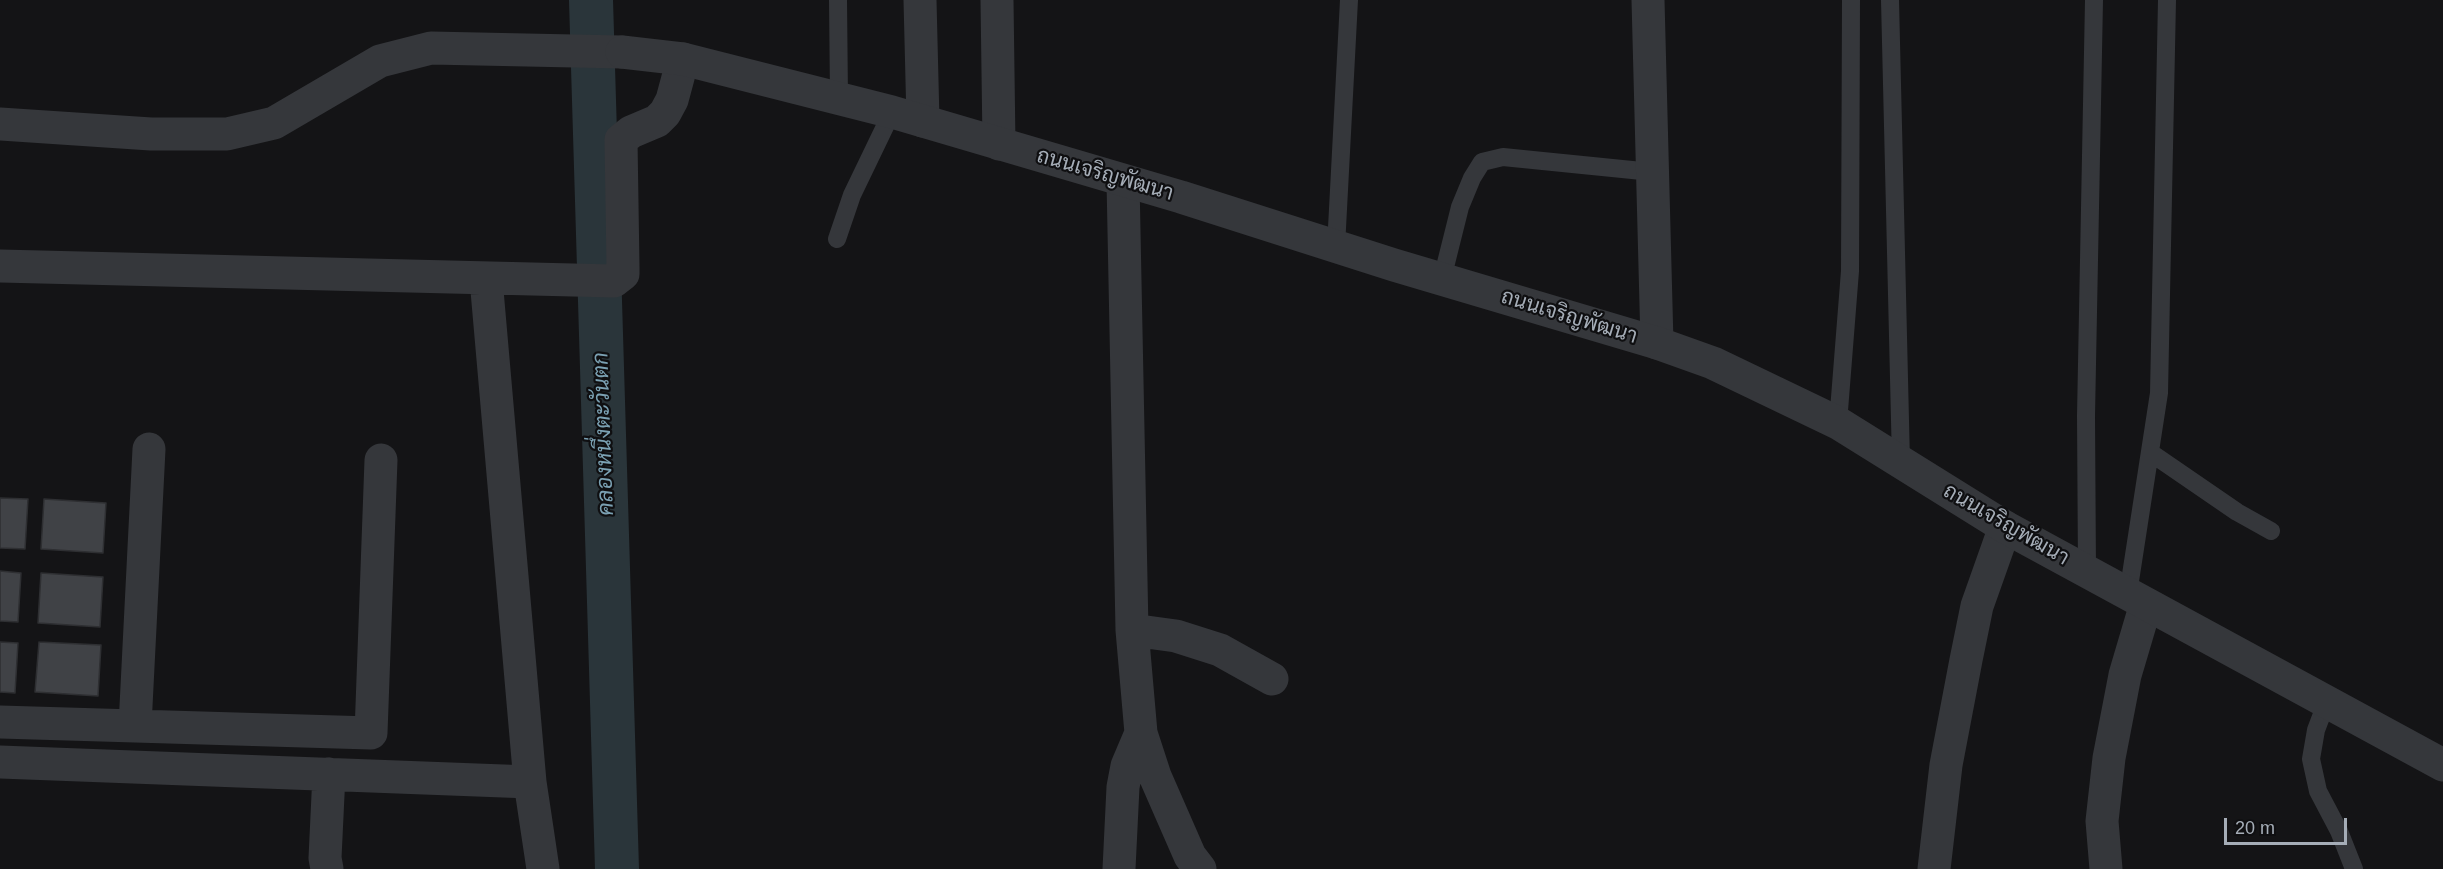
<!DOCTYPE html>
<html>
<head>
<meta charset="utf-8">
<style>
  body { margin:0 }
  #map { position:relative; width:2443px; height:869px; overflow:hidden; background:#141416; font-family:Helvetica,sans-serif }
  canvas { display:block }
  .scale { position:absolute; left:2224px; top:818px; width:123px; height:27px; box-sizing:border-box; border:3px solid #a5adb7; border-top:0; padding-left:8px; font-size:18px; line-height:21px; white-space:nowrap; color:#a5adb7; -webkit-text-stroke:4px #0f0f11; paint-order:stroke }
</style>
</head>
<body>
<div id="map">
<canvas width="2443" height="869"></canvas>
<div class="scale">20 m</div>
</div>
<script>
const g = document.querySelector('canvas').getContext('2d');
g.lineJoin = 'round';
const toPath = rows => new Path2D(rows.map(r => 'M' + r).join(''));
function strokePath(path, color, width, dash) { g.strokeStyle = color; g.lineWidth = width; g.lineCap = dash ? 'butt' : 'round'; g.setLineDash(dash || []); g.stroke(path); }
function paint(path, color) { g.fillStyle = color; g.fill(path, 'evenodd'); }
function label(font, color, halo, rows, align = 'center') {
  g.font = font + ' Helvetica,Sarabun,sans-serif'; g.lineWidth = 4.5; g.setLineDash([]); g.textBaseline = 'middle'; g.strokeStyle = halo; g.fillStyle = color; for (const [text, x, y, turn = 0] of rows) {
    g.save(); g.translate(x, y); g.rotate((+turn || 0) * Math.PI / 180); g.textAlign = isNaN(turn) ? turn : align; if (halo) g.strokeText(text, 0, 0); g.fillText(text, 0, 0); g.restore();
  }
}
const canal = toPath([
  [591,0,617,869]
]);
const building = toPath([
  [0,498,28,499,25,549,0,548,0,498],
  [44,499,106,503,103,553,41,549,44,499],
  [0,571,21,573,18,622,0,621,0,571],
  [41,573,103,577,100,627,38,623,41,573],
  [0,642,18,643,15,693,0,692,0,642],
  [39,642,101,645,98,696,35,692,39,642]
]);
const service = toPath([
  [838,0,839,97],
  [1890,0,1901,462],
  [837,239,852,195,892,112],
  [1336,247,1349,0],
  [1442,279,1460,207,1472,178,1482,162,1503,157,1652,172],
  [1838,423,1850,271,1851,0],
  [2151,453,2237,512,2271,531],
  [2087,571,2086,416,2094,0],
  [2128,594,2159,393,2167,0],
  [2327,701,2316,730,2311,759,2318,791,2339,831,2354,869]
]);
const minor = toPath([
  [920,0,923,121],
  [997,0,999,144],
  [1648,0,1657,343],
  [0,124,151,134,227,134,274,123,380,61,431,48,622,52],
  [1123,181,1132,630,1141,733,1155,776,1190,856,1200,869],
  [0,266,614,281,623,274,623,267,621,140,631,132,657,121,665,113,672,100,683,59],
  [486,279,530,782,543,869],
  [1132,630,1176,636,1220,650,1272,679],
  [0,722,371,733,381,460],
  [135,726,149,449],
  [0,762,530,782],
  [327,869,325,858,329,774],
  [1119,869,1123,787,1127,766,1141,733],
  [1934,869,1946,765,1966,660,1977,606,2005,527],
  [2106,869,2102,821,2109,758,2125,675,2146,604]
]);
const tertiary = toPath([
  [622,52,683,59,892,112,1181,197,1394,265,1657,343,1713,363,1838,423,2005,527,2443,765]
]);
const streetNames = [
  ["ถนนเจริญพัฒนา",1105,175,16],
  ["ถนนเจริญพัฒนา",1569,317,17],
  ["ถนนเจริญพัฒนา",2006,525,30]
];
const waterNames = [
  ["คลองหนึ่งตะวันตก",604,434,-92]
];
strokePath(canal, '#2a353a', 44);
paint(building, '#404246');
strokePath(building, '#2e2f32', 1.5);
strokePath(service, '#35373b', 18);
strokePath(minor, '#35373b', 33);
strokePath(tertiary, '#35373b', 33);
label('21px', '#a5adb7', '#0f0f11', streetNames);
label('italic 22px', '#7ba1b3', '#0f0f11', waterNames);
</script>
</body>
</html>
